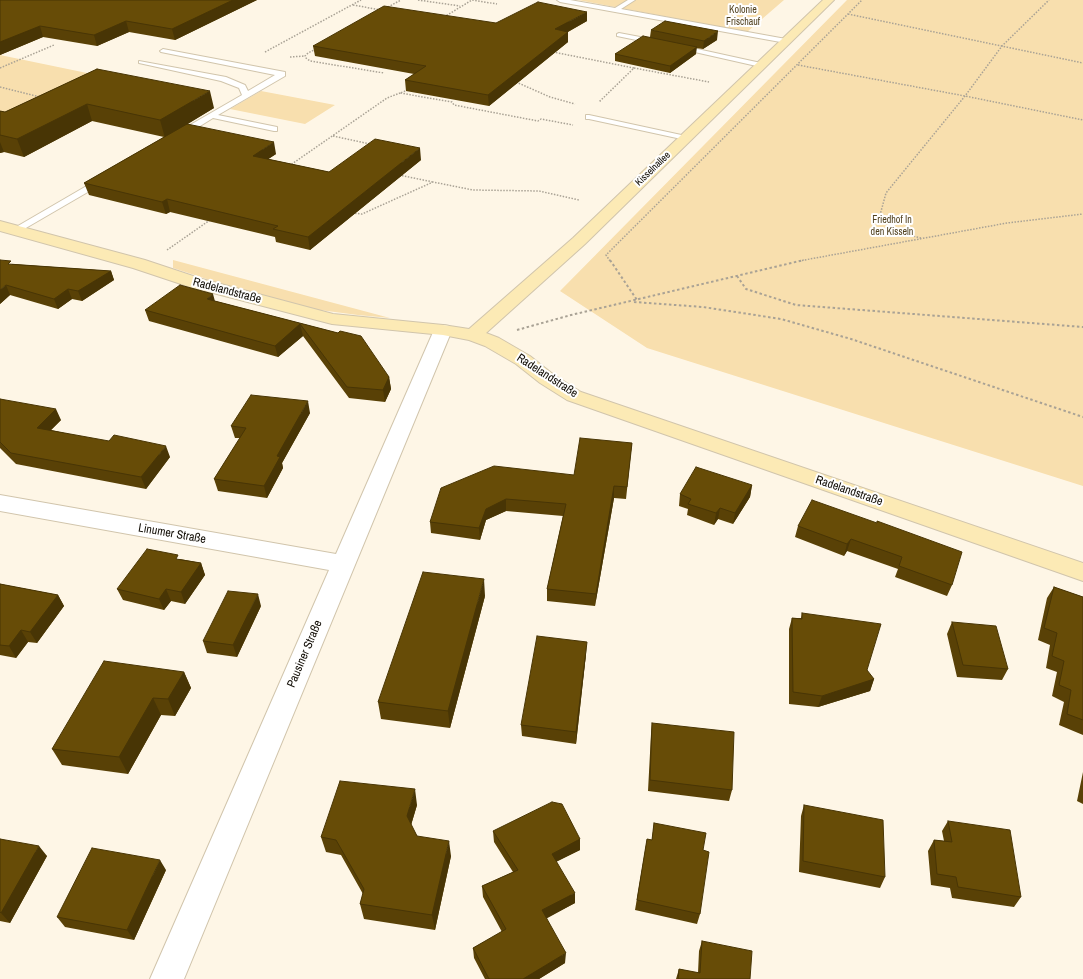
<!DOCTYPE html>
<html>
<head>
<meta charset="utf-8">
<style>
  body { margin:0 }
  canvas { display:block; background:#fef6e6 }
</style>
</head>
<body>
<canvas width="1083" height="979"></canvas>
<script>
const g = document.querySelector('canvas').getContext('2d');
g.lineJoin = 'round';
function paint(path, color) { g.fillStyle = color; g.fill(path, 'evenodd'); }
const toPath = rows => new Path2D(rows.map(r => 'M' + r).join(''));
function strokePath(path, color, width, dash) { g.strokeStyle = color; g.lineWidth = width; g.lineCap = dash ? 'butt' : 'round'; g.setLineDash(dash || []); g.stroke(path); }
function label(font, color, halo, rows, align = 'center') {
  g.font = font + ' "Archivo Narrow",sans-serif'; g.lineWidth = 4; g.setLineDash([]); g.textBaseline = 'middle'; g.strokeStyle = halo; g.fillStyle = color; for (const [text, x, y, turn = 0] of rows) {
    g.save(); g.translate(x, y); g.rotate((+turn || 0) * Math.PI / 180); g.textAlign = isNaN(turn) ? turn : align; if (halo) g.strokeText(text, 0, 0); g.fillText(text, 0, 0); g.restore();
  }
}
const green = toPath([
  [578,0,784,0,747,32],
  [847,0,1083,0,1083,486,647,348,560,291],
  [0,55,116,79,0,136],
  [261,91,335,105,305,124,230,109],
  [173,260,390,318,358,315,312,309,219,283,173,268]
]);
const pathFar1 = toPath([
  [418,0,460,6],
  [353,5,381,10],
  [388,7,401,0],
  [848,14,1083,63],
  [444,17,472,0,497,4],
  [316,49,308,53,305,56,306,58,310,61,384,73],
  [265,52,361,0],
  [553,52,634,68,599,102],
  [290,57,305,56],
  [798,65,965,96,1083,120],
  [0,68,54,45],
  [634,68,709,82],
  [516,82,550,97,575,104],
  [0,87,40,97],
  [408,90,400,93,452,102,454,105,538,121,541,119,573,125],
  [333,136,370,144],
  [289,166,387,98,400,93],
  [399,175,433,182],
  [352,213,362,214,433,182,473,190,539,191,579,200],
  [921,238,900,233,880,215,886,193,965,96,1002,46,1049,0],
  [167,250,210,220],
  [610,261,606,255,862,0],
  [799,261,1007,223,1083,214]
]);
const path = toPath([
  [610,260,637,300],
  [737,276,746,289,796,305,1083,327],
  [634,302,703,307,781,319,851,339,1083,417],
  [517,330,571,315,804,260]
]);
const lane = toPath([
  [557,0,570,0,615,8,628,0,635,0,621,9,786,39,789,41,786,43,560,2,557,0],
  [619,33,656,40,659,42,656,44,617,36,617,34,619,33],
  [679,45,761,63,764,65,761,67,677,48,676,47,679,45],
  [163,49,285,72,285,76,218,115,277,127,277,131,274,131,213,118,184,136,178,136,178,132,242,95,239,88,221,81,139,63,139,61,226,77,245,85,248,91,275,75,161,52,160,51,163,49],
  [586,115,589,115,686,136,690,138,686,140,589,119,586,119,586,115],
  [102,177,106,180,105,182,19,232,16,233,11,230,102,177]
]);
const street = toPath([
  [443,325,449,326,452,330,184,979,150,979,329,570,0,511,0,495,336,554,434,330,437,326,443,325]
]);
const secondary = toPath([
  [823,0,834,0,585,244,486,333,499,338,530,356,554,375,581,392,1083,563,1083,581,567,400,540,383,516,364,485,346,469,340,443,335,332,324,190,287,133,268,0,231,0,221,145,260,202,279,333,314,443,325,469,329,573,238,823,0]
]);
const wall = toPath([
  [0,0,257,0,175,40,129,32,97,46,43,37,0,55],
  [587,21,568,32,568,42,489,106,406,91,405,80,414,74,315,56,313,46,496,23],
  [651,30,717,40,703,49,696,48,696,54,670,73,615,61,615,54,650,37],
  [97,69,214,108,187,124,276,154,268,159,329,172,421,160,310,250,276,242,275,237,170,212,166,214,89,195,84,183,164,137,92,121,24,157,4,152,0,153,0,111,5,112],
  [12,264,111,271,114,280,82,301,72,299,58,309,10,295,0,304],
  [215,301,338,333,389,377,391,389,385,402,349,398,303,336,278,357,149,321,145,310],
  [0,399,61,420,51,430,170,457,146,489,16,464,0,448],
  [310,413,282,463,283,468,267,498,218,491,214,479,240,438,235,438,231,426],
  [632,443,626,499,614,498,595,606,547,601,547,589,563,516,506,511,486,520,480,540,431,533,430,522,574,475],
  [752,485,750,497,733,524,718,519,714,525,687,515,688,509,679,506,680,494],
  [877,521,952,585,947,596,895,577,898,569,847,551,844,556,795,537,798,526,877,523],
  [180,559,201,563,205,575,185,604,171,601,164,610,123,600,117,589],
  [0,584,58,595,64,606,37,643,28,642,16,658,0,655],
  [1054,587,1083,597,1083,735,1059,725,1064,702,1052,696,1057,672,1046,668,1050,645,1038,640,1047,598],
  [485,596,450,728,381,719,378,702],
  [261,606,237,657,207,653,203,641],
  [802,613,874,679,870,691,818,707,789,704,789,629,792,618,801,618],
  [952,622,1008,669,1002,680,957,677,947,634],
  [586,654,576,744,522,736,521,725],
  [184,672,191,688,175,716,161,715,128,774,62,765,52,749],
  [652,723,732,790,729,801,648,791,651,734],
  [1083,772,1083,804,1077,801],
  [417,805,411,825,417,836,451,856,435,930,364,919,360,904,363,894,341,855,326,852,321,837],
  [804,805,885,877,880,888,799,872,801,816],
  [948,821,1021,897,1014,907,952,898,950,888,931,885,928,851,934,840,944,841,942,831],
  [654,823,703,850,700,914,697,924,635,910,647,839,652,840],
  [493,831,580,839,580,850,556,862,575,903,546,918,565,963,539,979,485,979,474,958,473,948,502,932,483,897,482,886,513,872,494,842],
  [0,839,47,856,10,923,0,921],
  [166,870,134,940,65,927,57,917],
  [702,941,750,979,676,979,679,969,698,973,699,951]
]);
const shadedWall = toPath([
  [233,0,257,0,175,40,172,29],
  [587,12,587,21,555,39,555,29],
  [126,21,129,32,97,46,94,35],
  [40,26,43,37,0,55,0,42],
  [718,31,717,40,703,49,704,41],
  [568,32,568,42,489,106,488,95],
  [697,47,696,54,670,73,670,66],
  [210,91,214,108,165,138,160,120],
  [87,104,92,121,24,157,17,139],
  [0,142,4,152,0,153],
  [274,142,276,154,255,168,253,156],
  [420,148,421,160,310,250,308,237],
  [167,199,170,212,166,214,162,202],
  [111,271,114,280,82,301,78,291],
  [6,285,10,295,0,304,0,290],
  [68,289,72,299,58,309,54,299],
  [213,294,216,305,207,299],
  [300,324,303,336,278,357,275,346],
  [389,377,391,389,385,402,383,390],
  [308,401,310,413,282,463,283,468,267,498,264,486,277,456],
  [56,409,61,420,42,439,37,428],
  [166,446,170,457,146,489,141,477],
  [752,485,750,497,733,524,735,513],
  [614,486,614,498,595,606,596,594],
  [506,499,506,511,486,520,480,540,479,528,486,509],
  [720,508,718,519,714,525,716,513],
  [851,539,847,551,844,556,847,544],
  [201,563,205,575,185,604,181,592],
  [484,579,485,596,450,728,448,711],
  [166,589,171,601,164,610,159,599],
  [258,594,261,606,237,657,233,645],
  [58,595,64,606,37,643,30,632],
  [21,630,28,642,16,658,9,646],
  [587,642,586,654,576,744,576,732],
  [184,672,191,688,175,716,168,699],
  [874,679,870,691,818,707,822,696],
  [153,698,161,715,128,774,119,757],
  [415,789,417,805,409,832,407,816],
  [580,839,580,850,551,864,552,854],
  [449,841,451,856,435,930,432,915],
  [39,846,47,856,10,923,1,913],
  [160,860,166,870,134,940,127,930],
  [575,893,575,903,542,921,542,910],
  [566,953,565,963,539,979,523,979]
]);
const building = toPath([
  [0,0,233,0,172,29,126,21,94,35,40,26,0,42,0,0],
  [538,2,587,12,555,29,568,32,488,95,405,80,426,66,313,46,384,6,496,23,538,2],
  [665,21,718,31,704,41,651,30,665,21],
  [643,36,697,47,670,66,615,54,643,36],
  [97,69,210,91,160,120,87,104,17,139,0,135,0,111,5,112,97,69],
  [187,124,274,142,253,156,329,172,375,139,420,148,308,237,273,229,278,226,167,199,162,202,84,183,187,124],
  [0,260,11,261,8,264,111,271,78,291,68,289,54,299,6,285,0,290,0,260],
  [180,285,213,294,207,299,338,333,340,331,361,336,389,377,383,390,347,387,300,324,275,346,145,310,180,285],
  [251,395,308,401,277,456,280,457,264,486,214,479,246,428,231,426,251,395],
  [0,399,56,409,37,428,109,441,114,435,166,446,141,477,11,453,0,442,0,399],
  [580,438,632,443,627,487,614,486,596,594,547,589,566,504,506,499,486,509,479,528,430,522,441,488,494,466,574,475,580,438],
  [696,467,752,485,735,513,720,508,716,513,688,504,691,499,680,494,696,467],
  [812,500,877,523,877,521,962,552,952,585,899,566,902,557,851,539,847,544,798,526,812,500],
  [147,549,178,555,176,559,201,563,181,592,166,589,159,599,117,589,147,549],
  [423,572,484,579,448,711,378,702,423,572],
  [0,584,58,595,30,632,21,630,9,646,0,645,0,584],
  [1054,587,1083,597,1083,720,1067,714,1071,690,1059,685,1064,661,1052,656,1057,633,1044,628,1054,587],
  [228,591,258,594,233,645,203,641,228,591],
  [802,613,881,624,867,670,874,679,822,696,793,692,792,618,802,619,802,613],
  [952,622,996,626,1008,669,963,665,952,622],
  [537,636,587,642,576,732,521,725,537,636],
  [104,661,184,672,168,699,153,698,119,757,52,749,104,661],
  [652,723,734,732,732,790,650,780,652,723],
  [340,781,415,789,407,816,417,836,449,841,432,915,360,904,364,889,336,840,321,837,340,781],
  [552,802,562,804,580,839,552,854,575,893,542,910,566,953,523,979,489,979,473,948,506,929,482,886,518,870,493,831,552,802],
  [804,805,883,820,885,877,803,861,804,805],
  [948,821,1010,830,1021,897,958,887,956,877,937,874,934,840,952,842,948,821],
  [654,823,706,833,703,850,709,852,700,914,637,900,647,839,652,840,654,823],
  [0,839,39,846,1,913,0,912,0,839],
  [92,848,160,860,127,930,57,917,92,848],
  [702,941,752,951,750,979,678,979,679,969,700,973,702,941]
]);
const farParknames = [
  ["Kolonie",743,10],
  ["Frischauf",743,22],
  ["Friedhof In",892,220],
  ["den Kisseln",892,232]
];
const farStreetnames = [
  ["Kisselnallee",653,169,-44]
];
const streetNames = [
  ["Radelandstraße",227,291,15],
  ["Radelandstraße",547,376,33],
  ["Radelandstraße",849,491,19],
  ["Linumer Straße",172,534,10],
  ["Pausiner Straße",305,654,-67]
];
paint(green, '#f8dfae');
strokePath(lane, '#d1c5ac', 2);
strokePath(street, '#d1c5ac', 2);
strokePath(secondary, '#d1c5ac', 2);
strokePath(pathFar1, '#a9a295', 1.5, [1.5, 1.5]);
strokePath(path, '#a9a295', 2, [2.5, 2.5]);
paint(lane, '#fff');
paint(street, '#fff');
paint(secondary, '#fceab5');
paint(wall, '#594106');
paint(shadedWall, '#483505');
paint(building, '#674c07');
strokePath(building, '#483505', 1);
label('10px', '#50401e', '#fff', farParknames);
label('10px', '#100c04', '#fff', farStreetnames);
label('12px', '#100c04', '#fff', streetNames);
</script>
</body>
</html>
